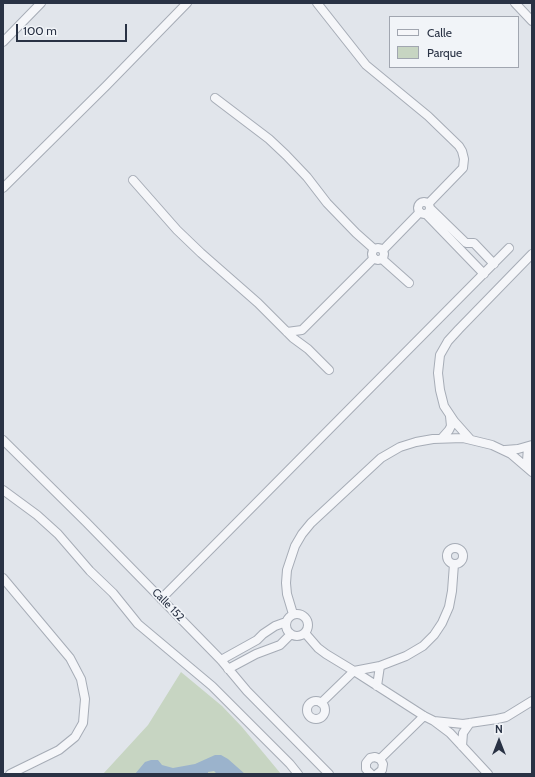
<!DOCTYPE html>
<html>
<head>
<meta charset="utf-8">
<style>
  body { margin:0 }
  #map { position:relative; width:535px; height:777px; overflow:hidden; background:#e1e5eb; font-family:Cabin,sans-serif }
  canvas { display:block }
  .frame { position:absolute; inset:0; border:4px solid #293244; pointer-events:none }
  .legend { position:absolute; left:389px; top:16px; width:130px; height:52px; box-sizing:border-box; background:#f1f4f8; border:1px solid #a1a6b0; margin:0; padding:5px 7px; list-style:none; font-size:12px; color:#293244 }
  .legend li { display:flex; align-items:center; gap:8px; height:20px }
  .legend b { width:20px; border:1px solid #a1a6b0 }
  .north { position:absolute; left:479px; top:721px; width:40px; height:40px; -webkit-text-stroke:3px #f1f4f8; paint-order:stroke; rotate:0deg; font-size:11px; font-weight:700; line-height:16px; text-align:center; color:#293244 }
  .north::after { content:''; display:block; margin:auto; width:14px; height:18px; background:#293244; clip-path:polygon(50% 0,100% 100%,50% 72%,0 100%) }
  .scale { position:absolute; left:16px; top:24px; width:111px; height:18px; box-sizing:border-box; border:2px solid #293244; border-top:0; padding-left:5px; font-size:12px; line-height:14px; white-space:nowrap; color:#293244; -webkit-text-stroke:3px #f1f4f8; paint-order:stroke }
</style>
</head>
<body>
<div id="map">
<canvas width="535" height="777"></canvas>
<div class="frame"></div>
<ul class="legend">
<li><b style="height:5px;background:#f5f6f9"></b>Calle</li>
<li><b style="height:11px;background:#c7d5c2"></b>Parque</li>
</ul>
<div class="north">N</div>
<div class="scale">100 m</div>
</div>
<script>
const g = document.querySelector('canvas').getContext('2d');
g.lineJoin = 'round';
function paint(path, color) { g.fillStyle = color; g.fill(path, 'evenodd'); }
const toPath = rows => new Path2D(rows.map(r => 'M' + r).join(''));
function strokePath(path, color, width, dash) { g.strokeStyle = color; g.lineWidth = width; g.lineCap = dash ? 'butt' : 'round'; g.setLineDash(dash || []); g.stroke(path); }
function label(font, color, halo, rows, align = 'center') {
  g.font = font + ' Cabin,sans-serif'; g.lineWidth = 3.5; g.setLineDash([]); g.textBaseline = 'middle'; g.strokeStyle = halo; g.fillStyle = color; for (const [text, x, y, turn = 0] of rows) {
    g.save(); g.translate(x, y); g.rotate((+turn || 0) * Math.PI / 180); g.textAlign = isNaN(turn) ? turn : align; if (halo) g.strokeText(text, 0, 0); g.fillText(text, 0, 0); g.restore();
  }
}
const green = toPath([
  [181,672,222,706,242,727,281,774,103,774,148,725]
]);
const water = toPath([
  [215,755,221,755,228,759,245,774,217,774,214,771,208,772,208,774,135,774,145,762,151,760,158,760,162,765,173,768,195,764]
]);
const minor = toPath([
  [317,3,366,65,428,116,459,146,462,151,464,159,463,168,429,203],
  [515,3,532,21],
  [3,42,41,3],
  [215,98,269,139,286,155,307,177,327,203,356,233,374,249],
  [133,180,177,230,201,253,258,303,293,338,308,349,329,370],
  [3,188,106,86,187,3],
  '418 208a6 6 0 1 1 12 0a6 6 0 1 1-12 0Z',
  [431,209,466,243,474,243,494,264],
  [426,214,484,274],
  '372 254a6 6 0 1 1 12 0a6 6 0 1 1-12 0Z',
  [383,250,420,212],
  [382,259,409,283],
  [287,332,302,330,374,258],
  [442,438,449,430,451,426,450,416],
  [470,439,454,421,444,406,440,390,438,373,440,355,448,341,459,329,532,254],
  [3,440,86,522,221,660,247,691,329,774],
  [528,447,527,461,529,468],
  [505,450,518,449,532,445],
  [3,490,37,515,58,534,90,571,113,593,138,624,212,686,290,764,298,774],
  '447 556a8 8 0 1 1 16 0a8 8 0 1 1-16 0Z',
  [3,578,70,658,81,679,85,699,83,723,75,737,59,750,10,774],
  [161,599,509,248],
  '286 625a11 11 0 1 1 22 0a11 11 0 1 1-22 0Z',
  [293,614,287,594,286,583,287,570,295,546,302,534,311,523,381,458,400,447,416,442,433,439,463,438,492,445,511,454,532,472],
  [305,633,318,648,326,654,354,671,424,716,434,721,450,733,488,774],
  [221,660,257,640,263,634,275,626,286,622],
  [228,669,256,654,280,645,291,634],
  [377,686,380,666],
  '307 710a9 9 0 1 1 18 0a9 9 0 1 1-18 0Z',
  [321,703,354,671,380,666,406,656,423,646,434,635,442,623,449,607,452,591,454,564],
  [434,721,463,724,497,719,506,717,532,701],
  [462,746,463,733,470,723],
  [380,759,424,716],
  [371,774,366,769,366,763,370,758,375,757,380,759,383,764,382,770,377,774]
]);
const streetNames = [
  ["Calle 152",168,605,46]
];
paint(green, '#c7d5c2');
paint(water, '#9bb3cc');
strokePath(minor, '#a6acb6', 10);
strokePath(minor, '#f5f6f9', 8);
label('11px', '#293244', '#f1f4f8', streetNames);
</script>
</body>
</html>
